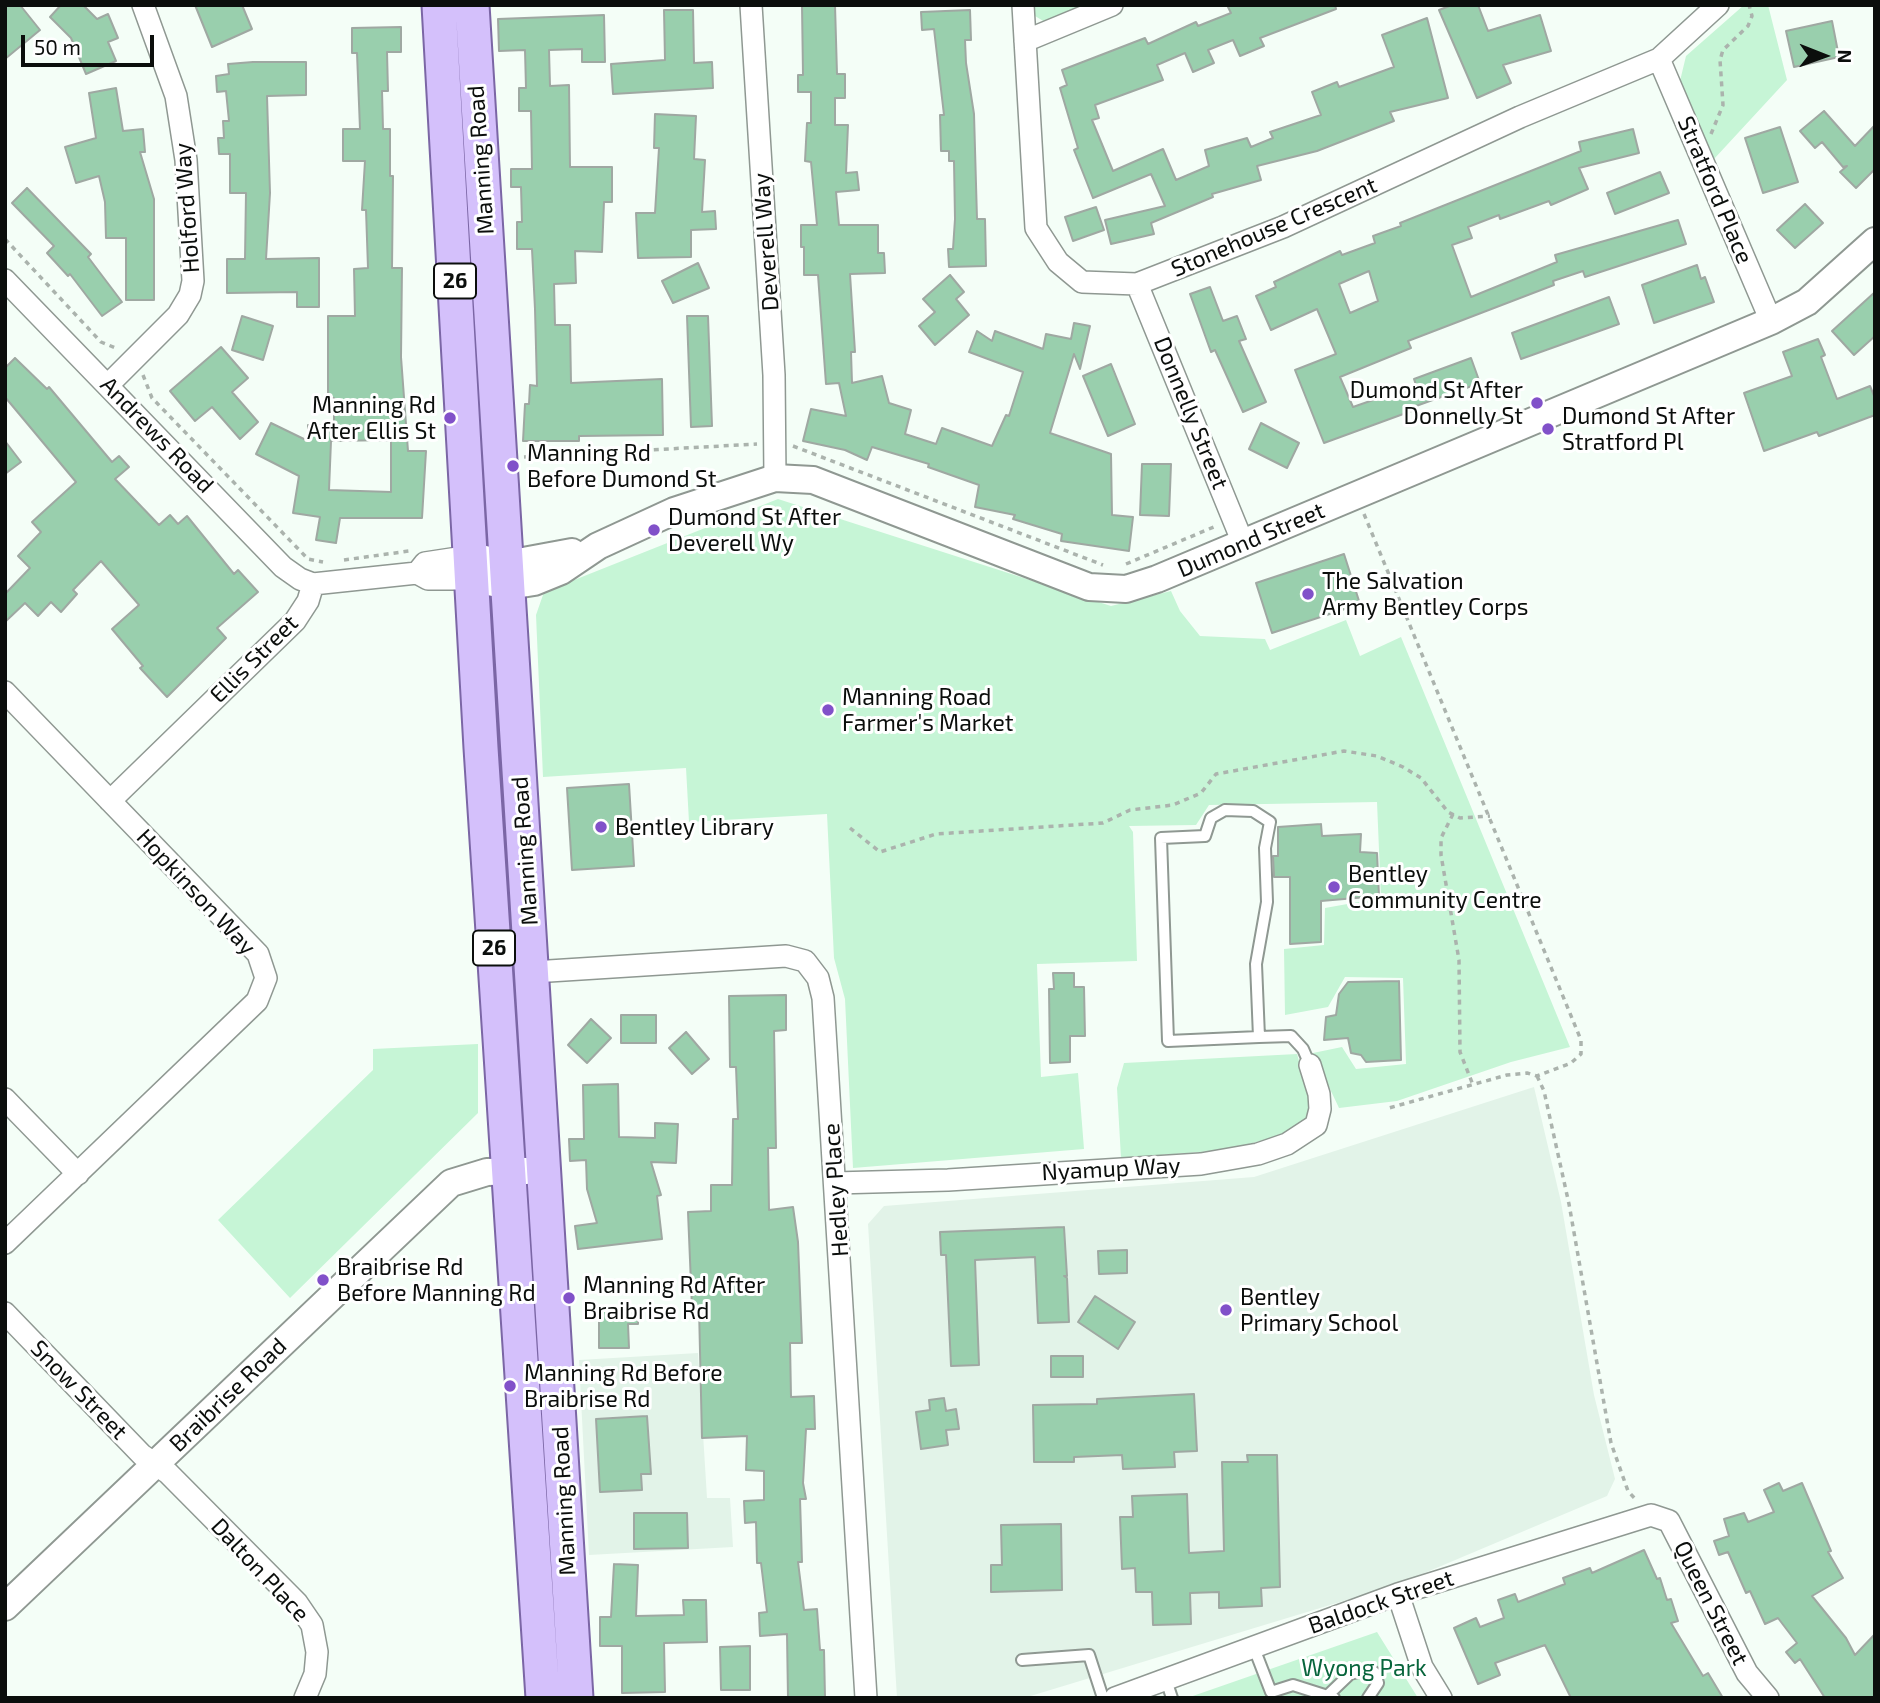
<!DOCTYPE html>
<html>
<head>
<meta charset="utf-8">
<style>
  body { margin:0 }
  #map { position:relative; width:1880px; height:1703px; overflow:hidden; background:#f4fef7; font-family:"Exo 2",sans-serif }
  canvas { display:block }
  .frame { position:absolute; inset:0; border:7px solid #0b0e0c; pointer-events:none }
  .north { position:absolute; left:1789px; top:21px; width:70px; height:70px; -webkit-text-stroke:5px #fff; paint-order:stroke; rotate:91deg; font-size:19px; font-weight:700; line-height:28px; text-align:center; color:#0b0e0c }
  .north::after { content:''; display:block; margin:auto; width:24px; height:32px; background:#0b0e0c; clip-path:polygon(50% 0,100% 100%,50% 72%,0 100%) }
  .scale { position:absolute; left:21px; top:35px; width:133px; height:32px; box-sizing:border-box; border:4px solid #0b0e0c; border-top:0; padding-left:9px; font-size:21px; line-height:24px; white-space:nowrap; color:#0b0e0c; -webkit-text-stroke:5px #fff; paint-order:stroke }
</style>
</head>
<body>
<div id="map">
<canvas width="1880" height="1703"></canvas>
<div class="frame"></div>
<div class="north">N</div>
<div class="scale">50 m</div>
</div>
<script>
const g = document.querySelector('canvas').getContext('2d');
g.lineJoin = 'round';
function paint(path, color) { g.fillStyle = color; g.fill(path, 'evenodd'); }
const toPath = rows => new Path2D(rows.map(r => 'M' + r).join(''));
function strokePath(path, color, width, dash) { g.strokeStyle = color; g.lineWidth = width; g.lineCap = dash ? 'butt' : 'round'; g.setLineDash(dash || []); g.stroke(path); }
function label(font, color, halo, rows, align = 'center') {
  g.font = font + ' "Exo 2",sans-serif'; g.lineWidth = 6; g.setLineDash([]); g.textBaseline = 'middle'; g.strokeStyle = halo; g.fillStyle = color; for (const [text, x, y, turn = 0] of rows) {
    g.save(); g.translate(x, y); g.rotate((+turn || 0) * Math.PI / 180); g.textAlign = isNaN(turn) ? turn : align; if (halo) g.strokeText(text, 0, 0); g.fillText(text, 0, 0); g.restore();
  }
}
const built = toPath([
  [1534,1087,1561,1202,1594,1395,1615,1479,1607,1496,1396,1585,1024,1698,897,1698,868,1224,884,1206,1254,1177],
  [698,1353,707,1498,730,1498,733,1547,589,1555,579,1360]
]);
const green = toPath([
  [1032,5,1091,5,1045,22,1035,16],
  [1744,5,1768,5,1787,80,1714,159,1680,81,1686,56],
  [778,499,1111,606,1171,591,1180,611,1200,636,1265,639,1270,650,1346,620,1360,656,1401,637,1570,1047,1511,1062,1397,1101,1339,1108,1313,1053,1342,1047,1356,1069,1406,1064,1403,978,1345,977,1328,1007,1285,1015,1284,949,1324,945,1325,908,1381,898,1377,802,1209,805,1196,825,1129,826,1133,832,1137,961,1037,964,1041,1077,1078,1073,1084,1149,853,1168,845,999,834,958,827,814,689,822,686,768,543,777,536,615,544,592],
  [478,1044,478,1113,290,1298,218,1220,373,1070,373,1049],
  [1297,1054,1311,1102,1307,1120,1278,1136,1227,1150,1121,1158,1117,1088,1124,1063],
  [1377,1632,1418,1698,1187,1698]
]);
const building = toPath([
  [5,5,20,5,40,30,5,59,5,5],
  [61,5,83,5,97,19,108,14,118,38,108,42,116,61,86,74,71,38,50,17,61,5],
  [195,5,242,5,252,29,212,47,195,5],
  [802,5,835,5,837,74,845,74,845,98,835,98,835,125,848,125,846,173,857,172,859,190,836,192,839,225,878,225,878,253,884,253,885,273,850,274,855,352,851,352,852,383,882,376,889,403,911,410,905,434,936,444,942,428,992,446,1006,415,1009,416,1023,372,969,352,977,331,992,341,995,331,1043,349,1046,334,1071,339,1074,323,1090,326,1080,369,1074,354,1050,433,1111,454,1112,515,1133,517,1129,551,1061,541,1062,534,1013,519,1015,515,975,507,979,485,928,467,929,464,872,447,867,460,845,450,803,441,811,409,846,416,839,383,826,384,818,275,804,275,804,247,801,247,801,225,817,225,811,162,805,161,807,123,811,123,811,92,798,92,798,75,803,75,802,5],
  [1227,5,1335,5,1336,9,1260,38,1264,46,1240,56,1233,40,1208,50,1214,63,1193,72,1185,53,1157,65,1163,80,1095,105,1099,118,1092,120,1113,171,1163,149,1176,180,1209,166,1205,150,1247,138,1251,147,1273,138,1270,132,1321,115,1312,92,1337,82,1339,87,1394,67,1382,35,1427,18,1448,98,1390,112,1394,121,1317,151,1257,166,1261,180,1212,194,1213,197,1151,223,1154,234,1111,244,1105,220,1165,206,1151,174,1093,198,1074,150,1078,148,1060,88,1067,85,1062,70,1145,38,1148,44,1196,22,1198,26,1231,13,1227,5],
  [1452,5,1478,5,1488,31,1540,15,1551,51,1503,65,1511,83,1477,98,1439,10,1452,5],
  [664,10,693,10,694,63,712,62,713,88,613,94,611,64,665,60,664,10],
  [970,10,971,40,965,40,966,63,974,114,977,219,985,219,986,266,949,267,948,249,953,249,955,219,954,161,949,161,949,151,941,151,940,115,944,115,934,29,922,30,921,12,970,10],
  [604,15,605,62,582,62,582,49,549,50,550,86,569,85,570,167,612,167,612,202,604,202,602,252,575,251,576,283,554,284,555,325,570,325,571,383,662,379,663,435,579,436,579,441,523,441,525,404,529,404,530,385,537,386,535,309,532,249,517,249,517,222,522,222,521,187,511,187,511,169,532,169,531,111,519,111,519,88,526,88,525,50,499,51,498,19,604,15],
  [1832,21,1839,57,1794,67,1786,31,1832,21],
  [401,27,401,52,387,52,388,91,382,91,383,129,390,129,390,176,393,176,392,268,402,268,401,357,408,451,426,451,422,518,340,518,336,543,316,540,320,517,293,513,299,476,256,454,271,423,308,441,308,425,334,426,334,398,328,398,328,316,355,316,354,269,368,268,366,210,362,210,365,161,343,161,343,129,360,129,357,53,352,53,352,28,401,27],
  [391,440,391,492,329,490,331,441,391,440],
  [253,62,306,62,306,95,267,96,270,193,266,259,319,258,319,307,297,307,297,292,227,293,227,259,245,259,246,193,230,193,230,154,219,154,218,138,224,138,223,121,229,121,226,91,217,92,216,76,229,74,228,64,253,62],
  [116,88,123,131,143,129,145,152,140,152,154,199,154,300,126,300,126,238,106,238,105,202,99,176,76,183,65,147,96,138,89,93,116,88],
  [1824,111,1855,146,1875,125,1875,169,1856,188,1840,172,1847,166,1843,167,1822,142,1815,148,1800,131,1824,111],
  [655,114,696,116,694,159,705,160,702,212,715,211,716,229,691,230,691,257,638,258,636,213,655,213,659,148,654,148,655,114],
  [1780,127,1798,182,1763,193,1745,138,1780,127],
  [1633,129,1639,153,1579,168,1588,189,1551,205,1549,201,1500,219,1499,215,1468,227,1472,238,1452,245,1471,297,1557,262,1555,255,1678,220,1686,244,1585,277,1583,271,1553,281,1554,285,1408,341,1411,348,1340,377,1353,407,1416,385,1414,379,1471,358,1480,383,1416,406,1417,409,1324,443,1295,370,1336,354,1317,309,1271,330,1256,296,1276,287,1274,282,1340,251,1342,255,1375,243,1373,236,1401,226,1400,223,1581,151,1579,142,1633,129],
  [1369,271,1378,301,1350,313,1339,284,1369,271],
  [1660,172,1669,193,1615,214,1607,193,1660,172],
  [27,188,91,254,88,257,122,302,102,316,70,274,68,276,47,253,54,246,12,203,27,188],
  [1805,204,1823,223,1795,248,1777,230,1805,204],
  [1096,207,1104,230,1073,241,1065,217,1096,207],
  [698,263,709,288,673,303,662,281,698,263],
  [1697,265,1701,279,1705,277,1714,302,1654,323,1642,285,1697,265],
  [950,275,964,292,956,299,969,315,935,345,919,326,935,312,923,299,950,275],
  [1210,287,1223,321,1237,316,1246,339,1239,341,1266,402,1243,412,1215,350,1211,352,1190,294,1210,287],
  [1875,292,1875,336,1854,355,1832,331,1875,292],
  [1609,297,1619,324,1521,359,1512,333,1609,297],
  [242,316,273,326,263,360,232,350,242,316],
  [687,316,708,316,712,426,691,427,687,316],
  [1818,339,1825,355,1821,357,1837,399,1870,386,1875,398,1875,415,1819,436,1817,432,1764,451,1744,393,1792,376,1783,352,1818,339],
  [221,347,248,378,232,392,258,422,240,439,212,407,195,421,170,391,221,347],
  [15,358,47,389,49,387,112,462,119,456,129,467,115,479,159,525,170,515,178,524,187,516,234,574,238,570,258,592,217,628,226,638,167,697,140,668,143,666,112,629,139,605,101,561,73,590,77,594,61,612,51,602,38,616,25,603,5,622,5,594,30,568,18,556,41,532,32,522,76,482,5,397,5,368,15,358],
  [1111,364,1135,424,1108,436,1083,376,1111,364],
  [1261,423,1299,443,1287,468,1249,449,1261,423],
  [5,441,21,462,5,474,5,441],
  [1142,464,1171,464,1169,516,1140,515,1142,464],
  [1344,554,1360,604,1272,633,1256,583,1344,554],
  [629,784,634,866,572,870,567,788,629,784],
  [1321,824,1322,836,1361,834,1360,852,1377,853,1379,896,1321,901,1321,942,1290,944,1290,877,1274,877,1273,856,1278,856,1278,827,1321,824],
  [1053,973,1074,973,1074,987,1084,987,1085,1036,1070,1036,1070,1062,1050,1063,1049,989,1054,989,1053,973],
  [1399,981,1401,1060,1366,1062,1361,1055,1351,1053,1348,1038,1324,1040,1326,1017,1336,1015,1339,994,1348,982,1399,981],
  [786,995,786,1030,774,1031,776,1148,768,1148,769,1210,793,1207,798,1242,802,1343,790,1343,791,1397,814,1396,815,1429,806,1429,803,1483,806,1499,800,1499,802,1562,798,1562,804,1610,817,1609,820,1650,824,1650,825,1698,788,1698,787,1634,760,1636,759,1613,767,1612,761,1563,757,1563,756,1522,745,1523,744,1501,764,1500,764,1471,746,1470,747,1436,702,1438,699,1308,692,1308,688,1212,711,1211,711,1185,732,1185,733,1119,738,1119,736,1067,730,1067,729,996,786,995],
  [621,1015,656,1015,656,1043,621,1043,621,1015],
  [591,1019,611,1038,587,1063,568,1045,591,1019],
  [686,1032,709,1059,692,1074,669,1048,686,1032],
  [618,1084,619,1137,655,1138,655,1123,678,1124,676,1163,651,1162,661,1195,657,1196,662,1239,578,1249,575,1226,597,1223,587,1189,586,1160,570,1161,569,1139,584,1139,583,1085,618,1084],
  [1064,1227,1067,1276,1064,1276,1067,1278,1069,1322,1038,1323,1035,1257,975,1260,979,1365,951,1366,946,1255,941,1255,940,1232,1064,1227],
  [1127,1250,1127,1273,1099,1274,1098,1251,1127,1250],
  [1095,1296,1135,1322,1118,1349,1078,1322,1095,1296],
  [638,1310,638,1324,628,1324,629,1348,599,1348,599,1311,638,1310],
  [1051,1356,1083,1356,1083,1377,1051,1377,1051,1356],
  [1194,1394,1197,1451,1174,1452,1175,1467,1123,1469,1122,1455,1074,1457,1074,1462,1034,1462,1033,1405,1097,1404,1097,1399,1194,1394],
  [944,1398,946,1411,956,1409,959,1429,946,1430,948,1445,921,1449,916,1412,930,1410,929,1400,944,1398],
  [647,1416,651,1474,641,1474,642,1490,600,1492,596,1419,647,1416],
  [1247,1455,1277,1455,1280,1587,1261,1588,1262,1606,1219,1608,1219,1592,1190,1593,1191,1624,1153,1625,1152,1592,1136,1592,1135,1568,1122,1569,1120,1517,1133,1517,1132,1496,1187,1494,1189,1553,1224,1551,1222,1462,1248,1462,1247,1455],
  [1779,1483,1783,1491,1802,1483,1831,1551,1828,1552,1843,1578,1812,1596,1846,1638,1855,1655,1875,1634,1875,1698,1825,1698,1800,1659,1795,1663,1786,1652,1797,1643,1778,1618,1765,1624,1750,1591,1746,1593,1728,1552,1719,1555,1714,1541,1729,1536,1724,1519,1744,1513,1748,1522,1774,1512,1764,1490,1779,1483],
  [634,1513,687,1513,688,1548,634,1549,634,1513],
  [1061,1524,1062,1590,991,1592,991,1565,1002,1565,1001,1525,1061,1524],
  [1644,1550,1657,1579,1660,1578,1667,1600,1671,1599,1678,1621,1671,1623,1703,1676,1708,1673,1723,1698,1571,1698,1545,1645,1495,1663,1500,1675,1478,1684,1454,1628,1476,1618,1480,1627,1504,1618,1498,1600,1515,1594,1518,1602,1565,1584,1563,1578,1590,1568,1592,1573,1644,1550],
  [614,1564,638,1565,636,1616,684,1615,683,1600,706,1600,707,1642,664,1643,665,1692,622,1693,622,1646,600,1646,600,1617,611,1617,614,1564],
  [750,1646,750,1690,721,1690,720,1647,750,1646]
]);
const path = toPath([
  [1711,134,1723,105,1720,60,1723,50,1748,26,1752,16,1749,5],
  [5,239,101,342,118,349],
  [143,375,152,398,308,559,323,562],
  [793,446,1103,565],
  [524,457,757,444],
  [1364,514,1581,1040,1581,1054,1571,1063,1537,1076,1527,1073,1507,1075,1389,1108],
  [344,560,409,551],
  [1126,564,1216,526],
  [1453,814,1441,838,1441,855,1459,960,1460,1052,1473,1085],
  [850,828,880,852,936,834,1103,823,1130,810,1173,805,1201,793,1216,774,1344,751,1377,756,1403,767,1421,778,1448,812,1460,818,1490,816],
  [1537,1076,1544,1091,1569,1204,1611,1443,1628,1491,1637,1501]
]);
const service = toPath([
  [1225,810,1253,811,1270,822,1265,848,1267,902,1256,964,1259,1037,1168,1041,1161,838,1205,836,1211,818,1225,810],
  [1259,1037,1291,1036,1303,1049,1310,1065],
  [1254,1648,1271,1692,1293,1685,1334,1698],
  [1022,1660,1089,1655,1103,1698],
  [1166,1680,1172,1698],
  [1327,1696,1350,1674,1370,1669,1375,1673,1378,1683,1368,1698]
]);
const minor = toPath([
  [751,5,774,375,775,478],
  [1023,5,1036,228,1058,262,1082,282,1137,284,1283,227,1520,117,1659,59,1718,5],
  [1025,41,1112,5],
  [1659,59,1771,321],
  [5,280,283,567,300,579,313,584],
  [1137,284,1243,543],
  [109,384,178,315,190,295,193,281,186,160,176,96,143,5],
  [417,573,425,563,471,556],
  [5,692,258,954,266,978,257,1001,5,1243],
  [110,801,295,621,308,601,313,584,417,573,428,579,473,579],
  [533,972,786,956,805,961,818,978,823,998,866,1698],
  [5,1099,78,1174],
  [835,1183,948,1180,1201,1164,1258,1154,1287,1144,1316,1125,1320,1109,1319,1094,1310,1065],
  [5,1313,142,1455,168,1473,297,1603,312,1625,317,1652,315,1674,305,1698],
  [1398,1594,1422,1667,1441,1698],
  [1115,1698,1398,1594,1651,1515,1669,1521,1747,1673,1768,1698]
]);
const tertiary = toPath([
  [471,556,507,564,572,552],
  [473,579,509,586,534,582,561,571,598,546,674,511,775,478,813,480,1089,587,1126,589,1157,579,1771,321,1807,302,1875,241],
  [5,1607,451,1183,487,1172,526,1171]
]);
const primary = toPath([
  [439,5,481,748,543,1698],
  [472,5,576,1698]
]);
const markers = [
  [1537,403,7,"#8151c9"],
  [450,418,7,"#8151c9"],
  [1548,429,7,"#8151c9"],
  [513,466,7,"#8151c9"],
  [654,530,7,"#8151c9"],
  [1308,594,7,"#8151c9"],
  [828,710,7,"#8151c9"],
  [601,827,7,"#8151c9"],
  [1334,887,7,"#8151c9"],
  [323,1280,7,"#8151c9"],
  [569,1298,7,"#8151c9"],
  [1226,1310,7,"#8151c9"],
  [510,1386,7,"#8151c9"]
];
const shields = [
  [455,281,42],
  [494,948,42]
];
const shieldNames = [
  ["26",455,281],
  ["26",494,948]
];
const streetNames = [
  ["Manning Road",481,160,-94],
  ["Stratford Place",1715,190,67],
  ["Holford Way",187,208,-94],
  ["Stonehouse Crescent",1274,227,-23],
  ["Deverell Way",766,242,-94],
  ["Donnelly Street",1191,413,68],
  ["Andrews Road",157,435,46],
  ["Dumond Street",1251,540,-23],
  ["Ellis Street",254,659,-45],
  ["Manning Road",525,851,-94],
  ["Hopkinson Way",196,892,47],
  ["Nyamup Way",1111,1169,-3],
  ["Hedley Place",836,1190,-94],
  ["Snow Street",79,1390,46],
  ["Braibrise Road",228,1395,-44],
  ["Manning Road",564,1501,-93],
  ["Dalton Place",260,1570,47],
  ["Baldock Street",1381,1602,-19],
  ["Queen Street",1711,1603,63]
];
const poiNames = [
  ["Dumond St After",1523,390,"right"],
  ["Donnelly St",1523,416,"right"],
  ["Manning Rd",436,405,"right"],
  ["After Ellis St",436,431,"right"],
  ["Dumond St After",1562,416],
  ["Stratford Pl",1562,442],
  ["Manning Rd",527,453],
  ["Before Dumond St",527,479],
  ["Dumond St After",668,517],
  ["Deverell Wy",668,543],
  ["The Salvation",1322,581],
  ["Army Bentley Corps",1322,607],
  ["Manning Road",842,697],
  ["Farmer's Market",842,723],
  ["Bentley Library",615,827],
  ["Bentley",1348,874],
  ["Community Centre",1348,900],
  ["Braibrise Rd",337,1267],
  ["Before Manning Rd",337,1293],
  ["Manning Rd After",583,1285],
  ["Braibrise Rd",583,1311],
  ["Bentley",1240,1297],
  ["Primary School",1240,1323],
  ["Manning Rd Before",524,1373],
  ["Braibrise Rd",524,1399]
];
const parkNames = [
  ["Wyong Park",1364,1668]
];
paint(built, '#e2f3e8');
paint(green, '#c6f5d6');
paint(building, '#99cfad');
strokePath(building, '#9fa8a2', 2);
strokePath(service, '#8f9892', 14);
strokePath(minor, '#8f9892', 24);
strokePath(tertiary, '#8f9892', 30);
strokePath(primary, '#7b66a5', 37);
strokePath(path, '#abb3ad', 3.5, [5, 5]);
strokePath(service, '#fff', 10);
strokePath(minor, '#fff', 21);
strokePath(tertiary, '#fff', 26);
strokePath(primary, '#d4c0fb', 33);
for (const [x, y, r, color] of markers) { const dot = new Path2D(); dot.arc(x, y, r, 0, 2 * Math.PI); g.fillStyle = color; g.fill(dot); strokePath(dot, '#fff', 2.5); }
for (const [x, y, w] of shields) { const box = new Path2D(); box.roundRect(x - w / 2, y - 17.5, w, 35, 5); g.fillStyle = '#fff'; g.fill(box); strokePath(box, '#0b0e0c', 2); }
label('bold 21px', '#0b0e0c', null, shieldNames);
label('23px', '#0b0e0c', '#fff', streetNames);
label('23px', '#0b0e0c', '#fff', poiNames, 'left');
label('23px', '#08653c', '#fff', parkNames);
</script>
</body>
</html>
